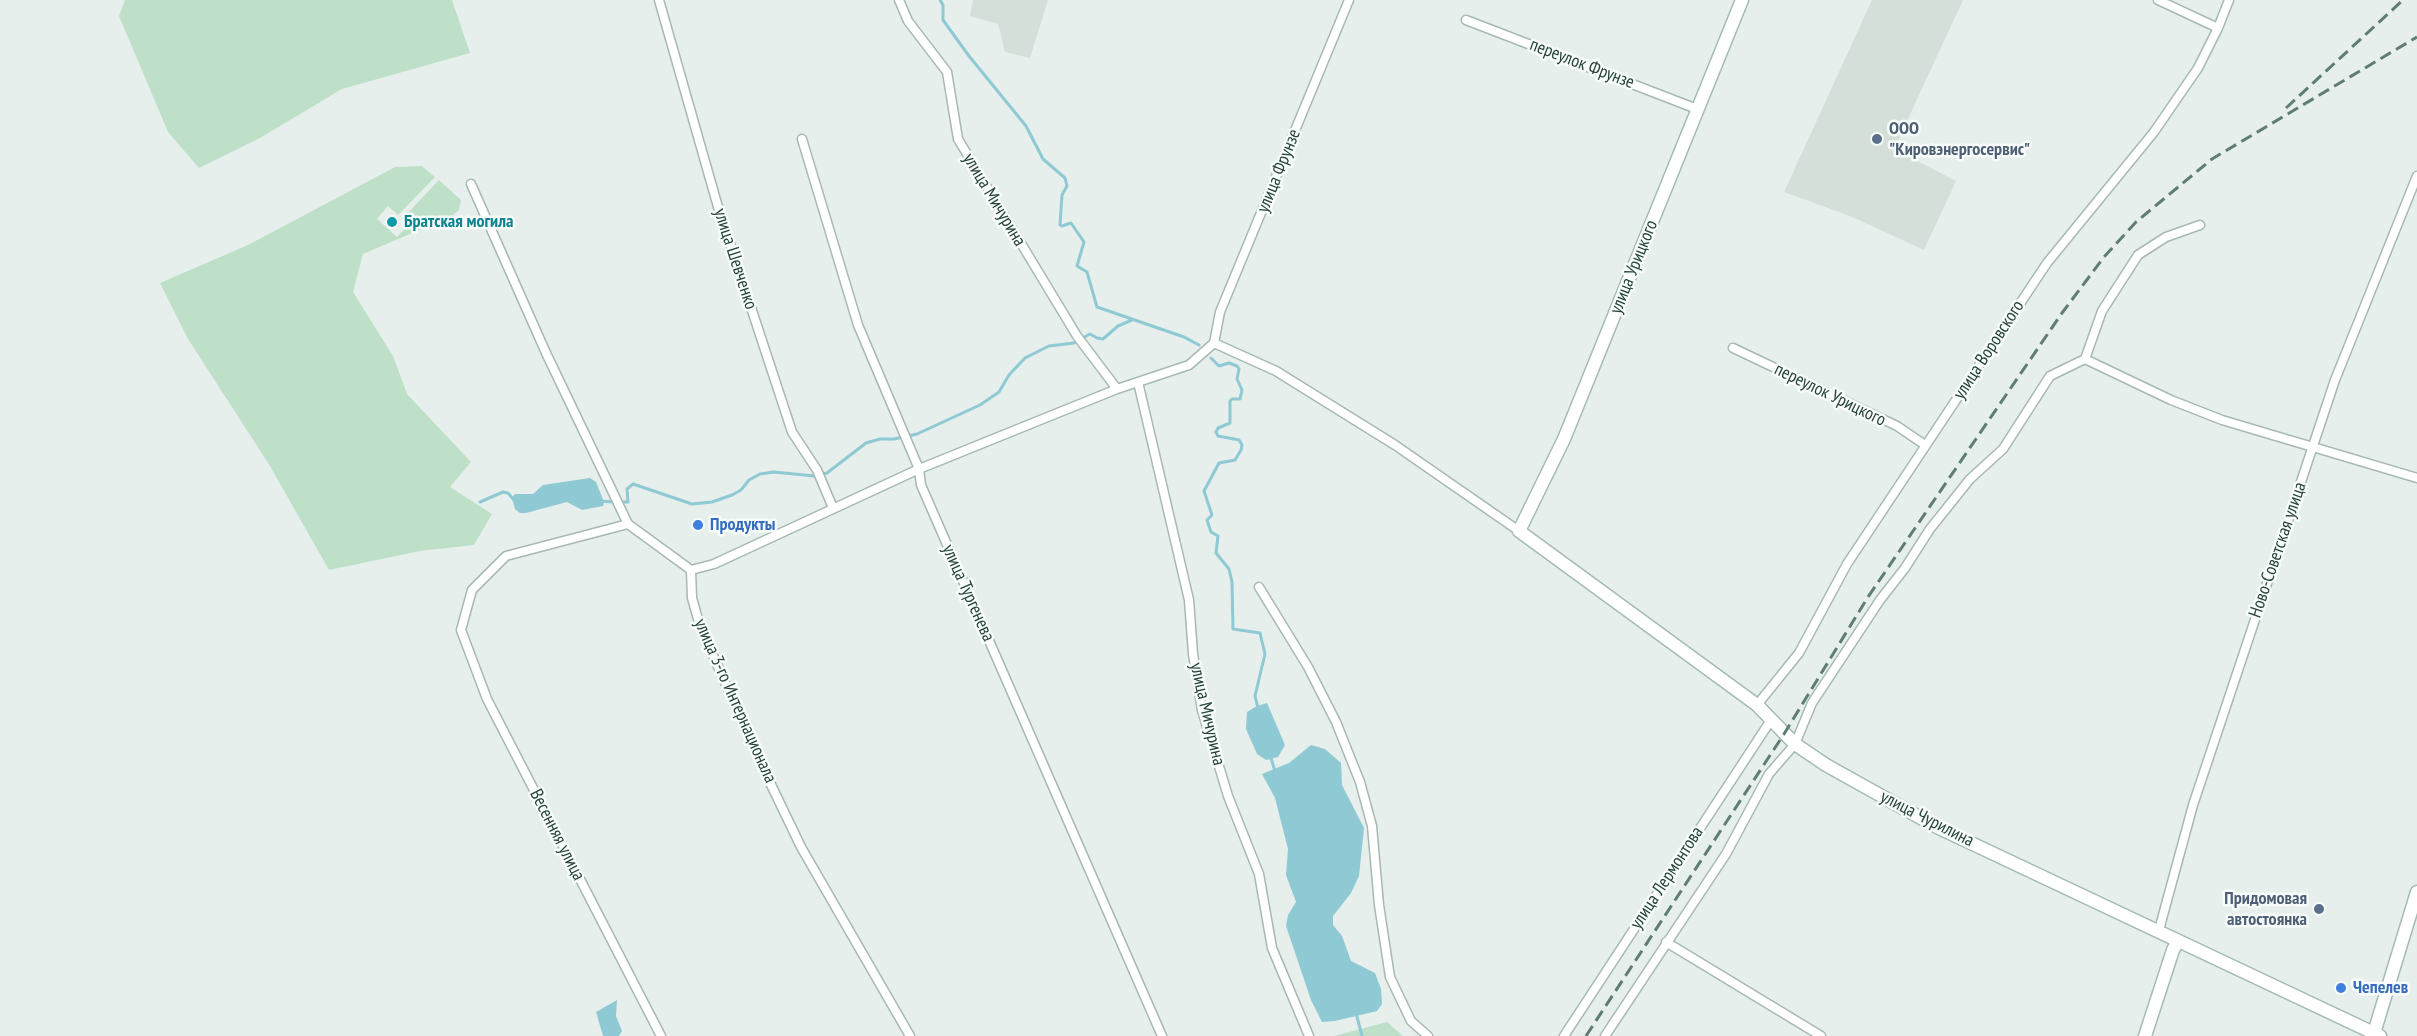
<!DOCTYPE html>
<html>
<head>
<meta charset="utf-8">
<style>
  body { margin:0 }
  canvas { display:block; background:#e6efeb }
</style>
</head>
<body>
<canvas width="2417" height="1036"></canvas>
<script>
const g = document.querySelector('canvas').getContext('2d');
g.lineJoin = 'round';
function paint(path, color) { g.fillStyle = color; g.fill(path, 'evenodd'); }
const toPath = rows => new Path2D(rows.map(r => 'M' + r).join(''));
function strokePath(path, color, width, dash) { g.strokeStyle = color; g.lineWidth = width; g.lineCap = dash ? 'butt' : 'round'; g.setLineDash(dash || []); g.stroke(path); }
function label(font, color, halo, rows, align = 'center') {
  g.font = font + ' "PT Sans Narrow",sans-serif'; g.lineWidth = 5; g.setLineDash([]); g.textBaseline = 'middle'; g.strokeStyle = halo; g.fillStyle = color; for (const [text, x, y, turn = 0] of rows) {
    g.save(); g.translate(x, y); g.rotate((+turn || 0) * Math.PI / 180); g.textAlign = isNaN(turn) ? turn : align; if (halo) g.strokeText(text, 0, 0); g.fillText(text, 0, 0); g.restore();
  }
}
const built = toPath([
  [973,0,1048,0,1030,58,1005,52,998,24,970,16],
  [1872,0,1963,0,1894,149,1956,181,1924,250,1850,216,1784,192]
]);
const green = toPath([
  [125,0,452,0,470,53,342,89,260,138,199,168,168,132,119,16],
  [422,166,435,177,398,215,388,206,377,219,397,237,408,225,402,219,439,180,461,200,459,210,452,216,363,254,353,292,393,356,407,394,471,462,450,487,492,514,474,545,420,551,329,570,270,466,188,339,160,283,248,245,395,167],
  [1387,1022,1403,1036,1334,1036]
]);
const water = toPath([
  [590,478,596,482,604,502,603,506,582,510,567,502,526,513,520,513,515,509,512,498,515,494,533,494,543,485],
  [1267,703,1285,745,1278,757,1266,760,1257,754,1246,729,1247,712,1257,706],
  [1311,745,1325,749,1341,763,1342,785,1364,828,1359,876,1351,893,1333,916,1333,925,1342,936,1351,961,1375,973,1381,989,1382,1004,1377,1011,1335,1021,1322,1022,1311,1000,1286,926,1288,915,1296,902,1286,875,1288,849,1275,798,1262,774,1289,763],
  [617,1000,616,1016,622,1031,619,1036,603,1036,596,1012]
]);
const stream = toPath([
  [940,0,943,5,943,20,969,56,1026,126,1043,159,1065,178,1067,186,1062,195,1060,225,1062,226,1071,223,1084,242,1077,266,1087,272,1097,307,1184,337,1199,345],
  [1211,358,1219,366,1229,363,1237,366,1239,369,1237,379,1242,390,1240,399,1232,399,1230,401,1230,423,1218,428,1216,432,1218,436,1239,440,1242,445,1241,450,1235,460,1219,463,1204,491,1212,515,1207,520,1211,532,1218,536,1216,553,1229,569,1232,582,1233,629,1260,633,1265,654,1255,696,1258,708],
  [600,501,614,502],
  [480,502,503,492,508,493,514,500],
  [621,502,628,502,627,489,633,484,692,504,712,502,732,495,741,490,749,480,760,474,774,472,814,476,827,473,866,443,880,439,894,439,917,434,980,405,999,392,1009,375,1025,358,1049,346,1074,343,1090,334,1097,338,1103,339,1118,326,1132,320],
  [1270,755,1275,771],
  [1356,1013,1362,1036]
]);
const street = toPath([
  [659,0,718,207,792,432,817,470,833,508],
  [899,0,908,21,947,72,958,139,1077,336,1117,389],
  [2158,0,2218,28],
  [1466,20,1697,109],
  [802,139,858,325,919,469,921,485,1162,1036],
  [471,184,546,353,628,524,691,570,692,598,700,626,763,768,801,847,910,1036],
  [1214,343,1220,312,1349,0],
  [1214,343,1276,371,1395,445,1519,531],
  [1733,348,1897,426,1925,445],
  [2085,359,2171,400,2222,420,2417,478],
  [1138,382,1189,600,1193,654,1202,710,1228,796,1259,874,1272,948,1309,1036],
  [628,524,506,556,472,590,461,630,487,699,661,1036],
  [691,570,714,564,919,469,1117,389,1189,365,1214,343],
  [1259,587,1308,667,1336,722,1360,782,1372,826,1379,905,1390,977,1411,1021,1428,1036],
  [1757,705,1799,653,1847,564,2047,263,2154,132,2198,68,2218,28,2229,0],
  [2159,930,2193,805,2335,380,2417,176],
  [1666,942,1821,1036],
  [1564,1036,1771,720],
  [1605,1036,1726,854,1769,774,1795,744,1812,703,1880,600,1905,568,1930,529,1970,479,2003,449,2050,376,2085,359,2102,311,2138,255,2166,237,2200,225]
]);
const secondary = toPath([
  [1742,0,1564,439,1519,531,1757,705,1795,744,1826,765,1937,827,2380,1036],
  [2374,1033,2417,892],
  [2145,1036,2173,950,2178,941]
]);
const rail = toPath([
  [2286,108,2403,0],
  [1586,1036,1784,734,1868,597,2062,313,2104,257,2136,222,2212,159,2417,37]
]);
const markers = [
  [1877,139,6,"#5c6f8a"],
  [392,222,6,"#0f9aa8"],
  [698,525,6,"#3f7fe0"],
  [2319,909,6,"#5c6f8a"],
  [2341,988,6,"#3f7fe0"]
];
const streetNames = [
  ["переулок Фрунзе",1582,64,21],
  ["улица Фрунзе",1279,171,-68],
  ["улица Мичурина",994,200,59],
  ["улица Шевченко",735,259,72],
  ["улица Урицкого",1634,267,-68],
  ["улица Воровского",1989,350,-57],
  ["переулок Урицкого",1830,395,26],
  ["Ново-Советская улица",2278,550,-71],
  ["улица Тургенева",968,593,66],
  ["улица 3-го Интернационала",735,701,66],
  ["улица Мичурина",1207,714,77],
  ["улица Чурилина",1927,819,27],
  ["Весенняя улица",557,835,63],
  ["улица Лермонтова",1667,878,-57]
];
const serviceNames = [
  ["ООО",1889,129],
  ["\"Кировэнергосервис\"",1889,150],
  ["Придомовая",2307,899,"right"],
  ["автостоянка",2307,920,"right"]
];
const cultureNames = [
  ["Братская могила",404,222]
];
const shopNames = [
  ["Продукты",710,525],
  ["Чепелев",2353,988]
];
paint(built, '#d4dfda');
paint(green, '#bfe0c8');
paint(water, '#8ec9d4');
strokePath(stream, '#8ec9d4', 3);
strokePath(street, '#a8b8b2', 11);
strokePath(secondary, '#a4bbb3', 15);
strokePath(street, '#fff', 8);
strokePath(secondary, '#fff', 12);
strokePath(rail, '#5f7d75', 3, [12, 6]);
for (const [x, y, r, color] of markers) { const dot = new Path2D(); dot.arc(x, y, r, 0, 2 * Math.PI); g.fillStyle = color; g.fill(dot); strokePath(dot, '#f7fbf9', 2); }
label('18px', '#24423a', '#f7fbf9', streetNames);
label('bold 18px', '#4e5e75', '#f7fbf9', serviceNames, 'left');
label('bold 18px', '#0d838f', '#f7fbf9', cultureNames, 'left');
label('bold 18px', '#366cbe', '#f7fbf9', shopNames, 'left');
</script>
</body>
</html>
